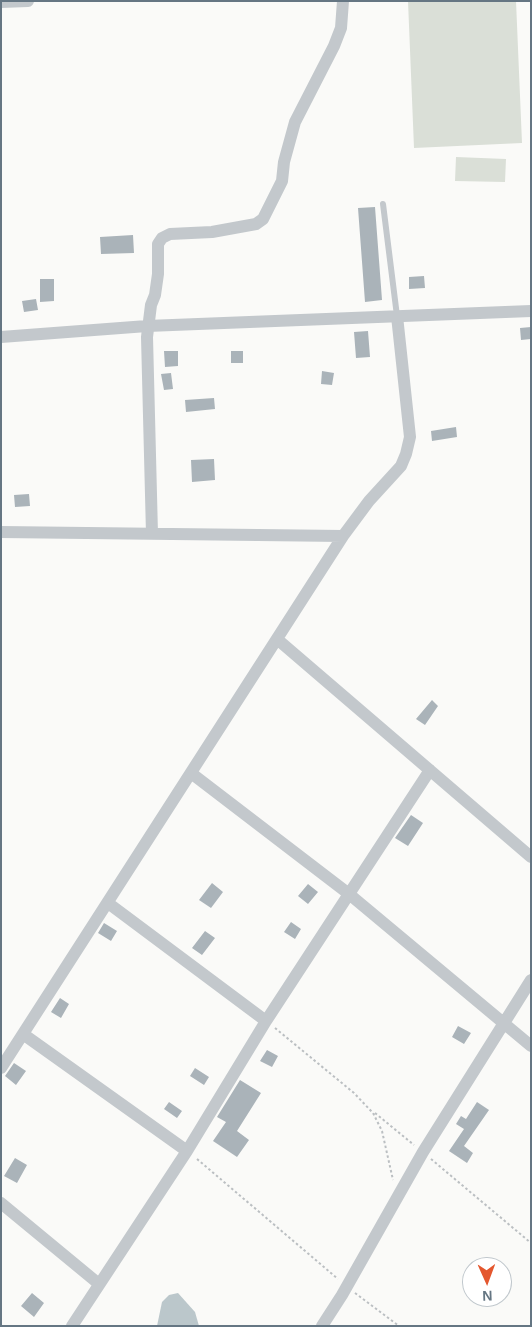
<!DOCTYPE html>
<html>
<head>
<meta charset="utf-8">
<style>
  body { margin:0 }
  #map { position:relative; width:532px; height:1327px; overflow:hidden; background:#fafaf8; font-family:Arial,sans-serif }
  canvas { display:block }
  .frame { position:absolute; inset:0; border:2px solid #657683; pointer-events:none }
  .north { position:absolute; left:462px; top:1257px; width:50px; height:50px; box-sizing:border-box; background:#fff; border:1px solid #c1c8cd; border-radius:50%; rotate:178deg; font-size:14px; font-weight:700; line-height:20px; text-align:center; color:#657683 }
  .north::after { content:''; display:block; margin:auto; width:18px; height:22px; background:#e4572e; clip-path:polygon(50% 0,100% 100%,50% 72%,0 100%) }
</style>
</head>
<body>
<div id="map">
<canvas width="532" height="1327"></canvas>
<div class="frame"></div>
<div class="north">N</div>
</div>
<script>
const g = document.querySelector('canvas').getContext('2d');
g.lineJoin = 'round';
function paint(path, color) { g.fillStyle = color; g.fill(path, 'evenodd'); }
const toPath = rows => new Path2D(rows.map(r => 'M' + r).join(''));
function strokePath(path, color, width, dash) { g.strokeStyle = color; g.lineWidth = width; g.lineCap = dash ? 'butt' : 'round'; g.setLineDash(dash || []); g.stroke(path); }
const green = toPath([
  [408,1,516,1,522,143,414,148],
  [456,157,506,159,505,182,455,181]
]);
const water = toPath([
  [178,1293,195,1312,199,1326,157,1326,162,1302,169,1295]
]);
const building = toPath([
  [375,207,382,300,365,302,358,208],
  [133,235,134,253,101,254,100,237],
  [424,276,425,288,409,289,409,277],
  [40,279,54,279,54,301,40,302],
  [36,299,38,310,24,312,22,301],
  [531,327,531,339,521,340,520,328],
  [368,331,370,357,356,358,354,332],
  [164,351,178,351,178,366,165,367],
  [231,351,243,351,243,363,231,363],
  [322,371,334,373,332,385,321,384],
  [171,373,173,389,164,390,161,374],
  [214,398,215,409,186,412,185,400],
  [456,427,457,437,432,441,431,431],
  [214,459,215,480,192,482,191,460],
  [29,494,30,506,15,507,14,495],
  [432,700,438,706,425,725,416,719],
  [411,815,423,823,408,846,395,838],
  [212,883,223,892,211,908,199,900],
  [308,884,318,892,308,904,298,896],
  [291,922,301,929,295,939,284,932],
  [104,923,117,931,111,941,98,933],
  [205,931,215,938,202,955,192,948],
  [60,998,69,1004,61,1018,51,1012],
  [458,1026,471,1033,464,1044,452,1037],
  [267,1050,278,1056,272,1067,260,1061],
  [14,1063,26,1071,16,1085,5,1076],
  [195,1068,209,1077,204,1085,190,1076],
  [240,1080,261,1093,237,1131,249,1140,237,1157,213,1141,226,1122,217,1117],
  [169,1102,182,1111,177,1118,164,1109],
  [477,1102,489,1110,464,1146,473,1153,467,1163,449,1151,464,1129,456,1124,461,1116,466,1119],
  [15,1158,27,1165,17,1183,4,1176],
  [32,1293,44,1303,34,1317,21,1306]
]);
const path = toPath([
  [275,1028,354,1093,373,1113,382,1131,393,1180],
  [375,1113,414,1145],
  [197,1159,338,1279],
  [431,1159,531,1243],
  [355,1293,399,1326]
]);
const service = toPath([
  [383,204,397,316]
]);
const minor = toPath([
  [1,2,28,1],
  [1,337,147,326,531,311],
  [1,532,343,536],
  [152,534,147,337,151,305,155,295,158,274,158,244,162,238,170,234,212,232,256,224,263,219,282,181,284,162,295,122,334,46,341,28,343,1],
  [277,639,531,857],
  [191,773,349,894,531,1046],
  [108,903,266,1021],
  [23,1034,187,1151],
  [1,1068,343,536,369,501,401,466,406,454,410,437,397,316],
  [1,1203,99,1284],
  [72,1326,187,1151,266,1021,430,770],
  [322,1326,342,1295,423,1152,531,980]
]);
paint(green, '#dadfd7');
paint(water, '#bbc7cb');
paint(building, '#aab3b9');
strokePath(path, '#bbbfc2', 2, [2.5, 2.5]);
strokePath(service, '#c3c8cc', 6);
strokePath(minor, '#c3c8cc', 12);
</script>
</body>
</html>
